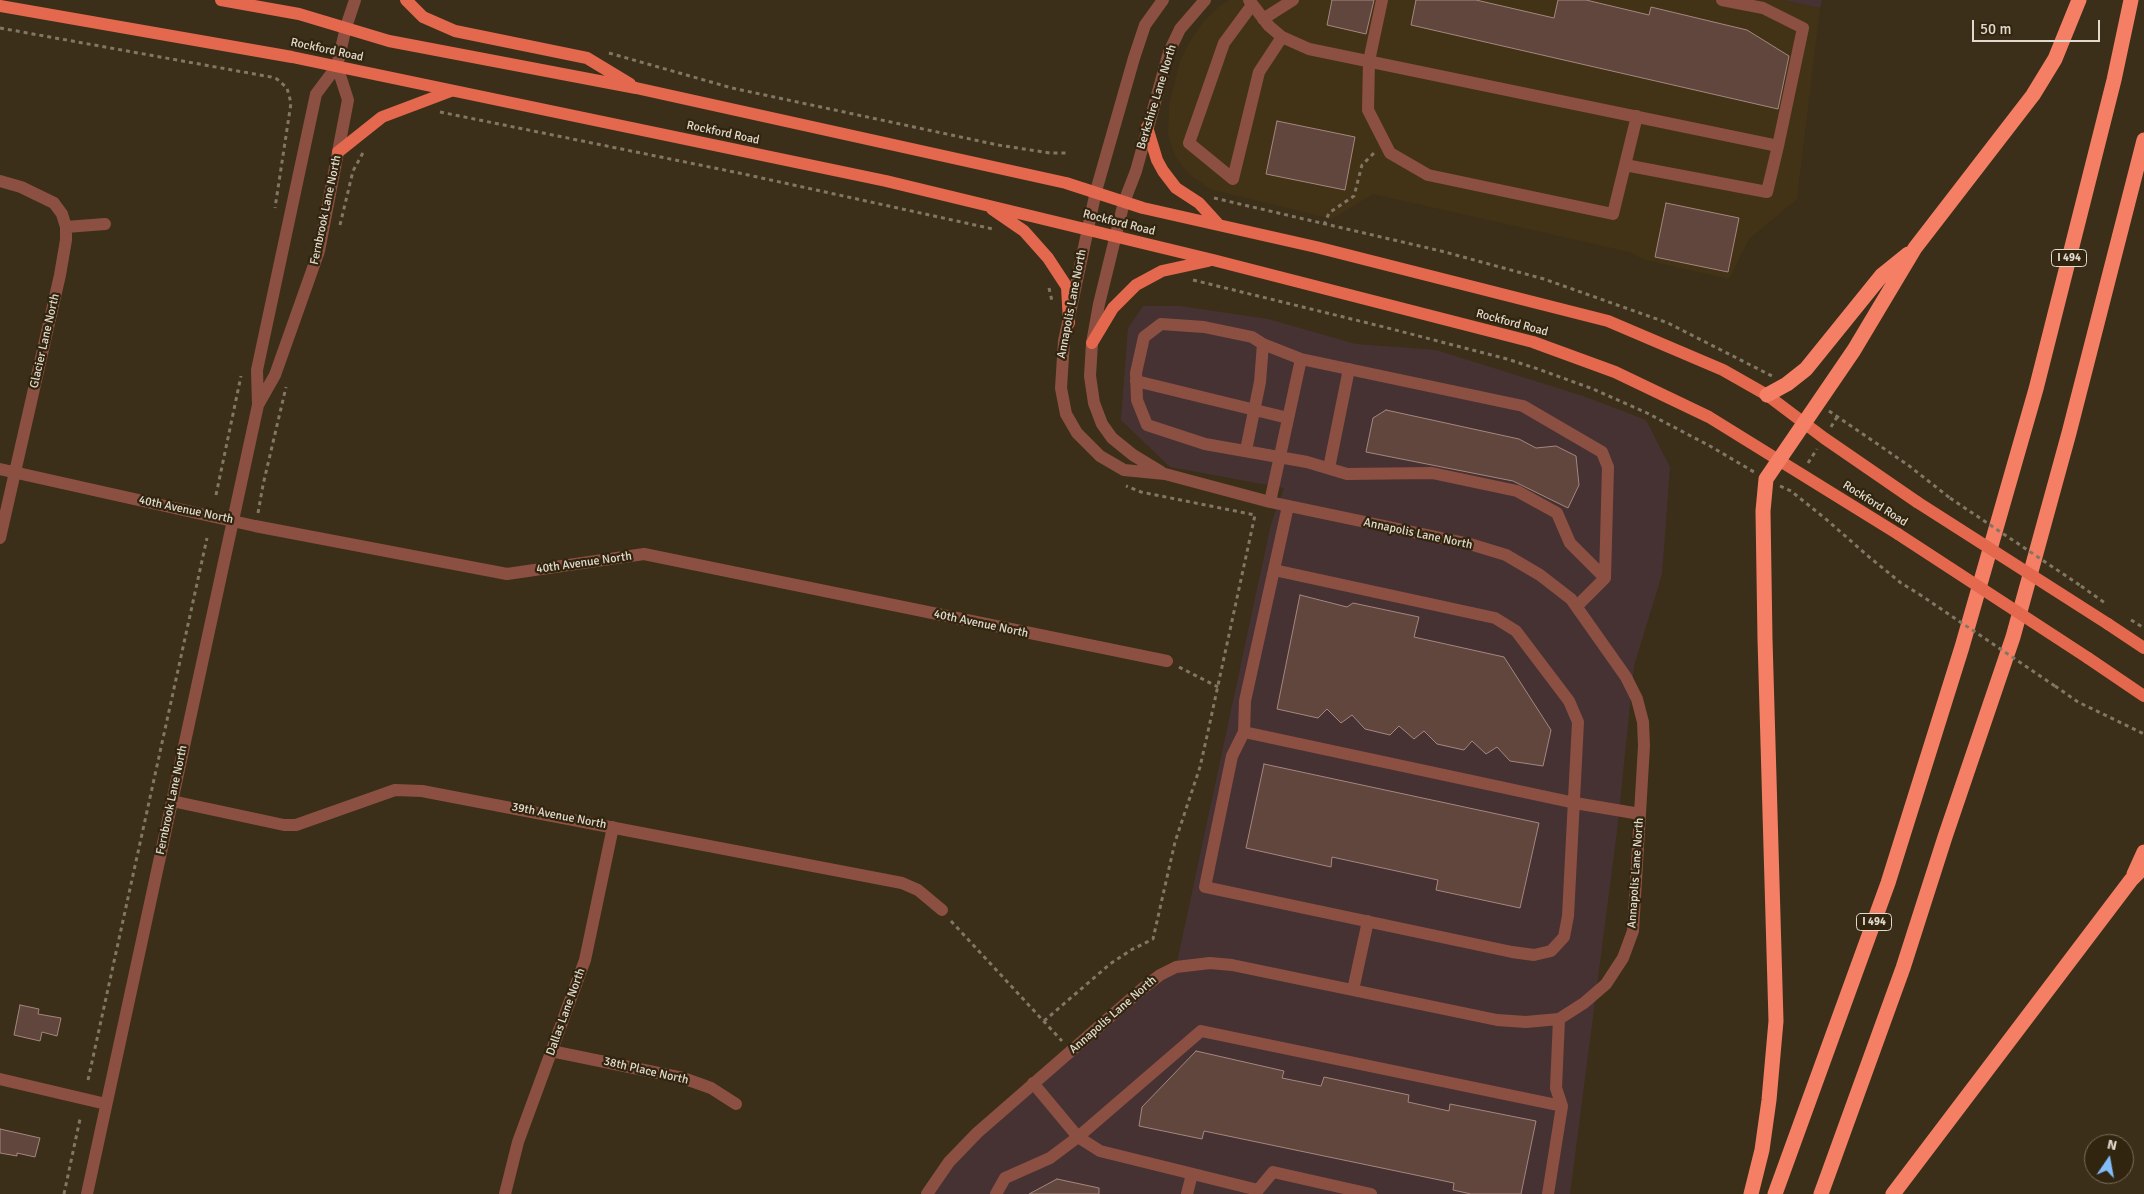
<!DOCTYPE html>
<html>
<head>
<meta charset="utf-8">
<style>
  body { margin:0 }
  #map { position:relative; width:2144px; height:1194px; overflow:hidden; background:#3b2f19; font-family:Signika,sans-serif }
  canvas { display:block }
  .north { position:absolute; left:2084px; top:1134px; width:50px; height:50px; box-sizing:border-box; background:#31250f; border:1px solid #786d5b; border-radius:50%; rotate:12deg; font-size:14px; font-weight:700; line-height:20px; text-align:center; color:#e2dacd }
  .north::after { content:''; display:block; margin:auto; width:18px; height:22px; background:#81bdfa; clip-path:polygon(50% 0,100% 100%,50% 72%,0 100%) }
  .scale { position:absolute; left:1972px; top:20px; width:128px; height:22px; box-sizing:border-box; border:2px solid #e2dacd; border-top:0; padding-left:6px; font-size:15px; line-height:18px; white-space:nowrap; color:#e2dacd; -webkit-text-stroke:4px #31250f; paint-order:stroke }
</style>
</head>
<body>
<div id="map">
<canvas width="2144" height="1194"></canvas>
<div class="north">N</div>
<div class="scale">50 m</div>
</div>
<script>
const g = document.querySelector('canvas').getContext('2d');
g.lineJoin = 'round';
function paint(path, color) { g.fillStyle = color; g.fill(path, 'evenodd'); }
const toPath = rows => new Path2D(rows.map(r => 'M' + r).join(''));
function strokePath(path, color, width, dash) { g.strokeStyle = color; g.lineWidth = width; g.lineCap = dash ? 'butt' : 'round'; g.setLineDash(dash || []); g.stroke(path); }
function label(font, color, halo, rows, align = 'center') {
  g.font = font + ' Signika,sans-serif'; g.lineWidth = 4.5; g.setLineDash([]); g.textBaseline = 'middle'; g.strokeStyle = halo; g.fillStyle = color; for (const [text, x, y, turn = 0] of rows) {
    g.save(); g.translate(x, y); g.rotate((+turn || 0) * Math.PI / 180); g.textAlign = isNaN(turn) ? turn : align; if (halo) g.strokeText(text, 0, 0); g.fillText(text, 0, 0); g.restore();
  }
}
const built = toPath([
  [1230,0,1783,0,1820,8,1797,199,1749,239,1729,279,1642,259,1630,252,1373,194,1332,219,1210,189,1188,173,1175,156,1168,134,1169,106,1180,62,1189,43,1203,22,1221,5]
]);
const industrial = toPath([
  [1783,0,1822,0,1820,8],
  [1143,306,1180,306,1268,319,1356,344,1436,350,1583,396,1646,420,1670,467,1662,574,1634,666,1617,831,1570,1194,927,1194,977,1133,1176,967,1271,524,1284,488,1170,467,1121,420,1128,328]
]);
const building = toPath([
  [1332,0,1374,0,1366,34,1327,25,1332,0],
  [1416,0,1476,0,1554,18,1558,0,1586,0,1649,15,1651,7,1747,30,1789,56,1778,109,1411,25,1416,0],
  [1277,121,1355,137,1345,190,1266,174,1277,121],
  [1666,203,1739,218,1728,272,1655,257,1666,203],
  [1386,410,1519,439,1536,448,1556,446,1576,456,1579,485,1568,508,1513,481,1366,452,1373,418,1386,410],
  [1300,595,1347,607,1353,603,1419,617,1414,637,1504,657,1551,730,1543,766,1510,761,1497,747,1486,754,1472,741,1464,750,1437,744,1424,731,1414,739,1399,726,1390,735,1365,729,1352,715,1341,723,1327,709,1318,718,1277,709,1300,595],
  [1264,764,1539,823,1520,908,1436,890,1438,880,1332,857,1331,867,1246,848,1264,764],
  [20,1005,39,1009,38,1014,61,1018,57,1036,42,1032,40,1041,14,1035,20,1005],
  [1196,1051,1284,1071,1282,1078,1321,1086,1324,1077,1409,1095,1408,1102,1449,1111,1450,1104,1536,1121,1521,1194,1471,1194,1453,1190,1454,1183,1204,1131,1202,1139,1139,1126,1142,1107,1196,1051],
  [0,1129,40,1138,35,1157,17,1153,17,1156,0,1153,0,1129],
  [1057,1179,1099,1188,1099,1194,1029,1194,1057,1179]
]);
const path = toPath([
  [0,28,271,77,277,79,287,88,291,103,275,208],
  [609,53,732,88,998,145,1050,153,1069,153],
  [440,112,739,173,993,229],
  [1214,198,1441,251,1544,279,1668,323,1772,376],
  [340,225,353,171,364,151],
  [1324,225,1329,213,1354,196,1362,165,1375,152],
  [1193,280,1384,327,1507,359,1538,369,1593,389,1647,413,1710,446,1754,472],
  [1049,288,1052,301],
  [1829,411,1908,465,1950,498],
  [1831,427,1837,417],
  [1808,463,1817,449],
  [1780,486,1791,491,1827,520,1868,556,1901,583,1919,594],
  [216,495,241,376],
  [258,513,263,485,286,387],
  [2081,586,2105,603],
  [2131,620,2144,628],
  [1179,667,1218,687],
  [2055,686,2078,702,2144,734],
  [951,921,1062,1041],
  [1044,1021,1110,964,1131,950,1153,939,1175,842,1200,767,1207,736,1255,515,1141,492,1126,486],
  [88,1080,207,538],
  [64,1194,80,1119]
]);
const minor = toPath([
  [1249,0,1269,26,1282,37,1309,49,1778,146,1803,28,1763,8,1722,0],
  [1382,0,1369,61,1368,110,1390,153,1428,175,1613,214,1637,116],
  [1252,5,1224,43,1189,143,1233,179,1259,72,1282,37],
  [1263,19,1293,0],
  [1625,165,1767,192,1778,146],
  [0,181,21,187,54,203,62,214,66,227,66,240,60,275,0,538],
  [66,227,105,224],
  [1263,344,1301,359],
  [1136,381,1288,418],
  [258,405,275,375,319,251,348,100,337,66],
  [1246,450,1260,382,1263,344,1252,337,1204,327,1161,324,1144,337,1136,373,1137,400,1147,425,1205,444,1307,462,1347,474,1432,473,1517,491,1557,513,1570,543,1605,578],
  [1329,468,1349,369],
  [0,469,255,526,507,574,644,554,1167,661],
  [1161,472,1133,455,1112,438,1102,424,1094,403,1090,376,1092,343,1099,304,1124,202,1136,171,1169,52,1180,29,1205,0],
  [1270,502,1301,359,1523,406,1602,452,1608,467,1605,578,1577,606],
  [1274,570,1495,618,1516,631,1569,701,1578,722,1568,916,1564,937,1551,951,1534,955,1512,952,1205,887,1232,756,1244,732,1245,701,1288,506],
  [1244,732,1575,803,1640,814],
  [172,801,284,825,296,825,395,790,422,791,902,883,918,890,942,910],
  [1353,990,1368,921],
  [1559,1019,1556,1088,1562,1106],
  [551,1051,683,1078,711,1088,736,1104],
  [0,1079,106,1104],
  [1033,1083,1078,1137,1100,1151,1258,1190,1273,1172,1371,1194],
  [87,1194,258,405,257,370,316,94,337,66,346,27,355,0],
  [505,1194,518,1142,585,960,613,827],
  [927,1194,949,1162,977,1133,1142,989,1160,975,1176,967,1210,963,1232,965,1497,1020,1526,1022,1559,1019,1584,1003,1606,984,1623,958,1633,931,1644,746,1643,722,1637,699,1626,677,1571,599,1540,575,1506,555,1470,544,1270,502,1165,474,1124,470,1100,456,1077,433,1066,414,1061,388,1064,341,1096,191,1134,58,1145,25,1163,0],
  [996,1194,1005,1178,1050,1158,1078,1137,1201,1031,1562,1106,1548,1194],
  [1187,1194,1192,1174]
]);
const major = toPath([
  [221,0,299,14,389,41,636,88,1066,183,1143,208,1316,247,1608,321,1723,370,1767,395,1824,438,1917,502],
  [406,0,423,17,455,31,587,58,630,84],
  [0,6,292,57,886,181,1213,260,1533,342,1615,372,1709,417,1898,534],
  [1147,127,1157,160,1163,171,1176,188,1199,203,1219,225],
  [338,152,382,117,451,91],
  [992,209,1024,231,1048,258,1067,287,1069,323],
  [1092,343,1113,308,1136,285,1162,271,1208,261],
  [2108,624,2144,648],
  [2088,658,2144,696]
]);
const highway = toPath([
  [1767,395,1787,384,1806,369,1882,275,1908,254],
  [2134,874,2144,852],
  [1751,1194,1762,1150,1769,1100,1776,1021,1765,639,1763,511,1766,479,1854,350,1915,248,2033,95,2055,59,2079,0],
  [1775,1194,1888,883,1962,647,2036,389,2114,80,2131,0],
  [1821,1194,1903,968,1945,837,2013,637,2069,433,2144,140],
  [1893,1194,2131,880,2144,867]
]);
const pathBridge = toPath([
  [1950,498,2081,586],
  [1919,594,2055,686]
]);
const majorBridge = toPath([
  [1917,502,2108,624],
  [1898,534,2088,658]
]);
const shields = [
  [2069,258,35],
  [1874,922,35]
];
const shieldNames = [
  ["I 494",2069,258],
  ["I 494",1874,922]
];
const streetNames = [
  ["Rockford Road",327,50,12],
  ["Berkshire Lane North",1157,97,-73],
  ["Rockford Road",723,133,12],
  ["Fernbrook Lane North",326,210,-78],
  ["Rockford Road",1119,223,14],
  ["Annapolis Lane North",1072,304,-79],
  ["Rockford Road",1512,323,15],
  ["Glacier Lane North",45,341,-77],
  ["Rockford Road",1875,504,32],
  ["40th Avenue North",186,510,12],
  ["Annapolis Lane North",1418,534,12],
  ["40th Avenue North",584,563,-8],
  ["40th Avenue North",981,624,12],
  ["Fernbrook Lane North",172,800,-78],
  ["39th Avenue North",559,816,11],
  ["Annapolis Lane North",1636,873,-86],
  ["Dallas Lane North",566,1012,-70],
  ["Annapolis Lane North",1113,1015,-41],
  ["38th Place North",646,1071,13]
];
paint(built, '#433316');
paint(industrial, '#473233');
paint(building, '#61463e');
strokePath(building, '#a5867e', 1);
strokePath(path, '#817765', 3, [4, 4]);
strokePath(minor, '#8c5042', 12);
strokePath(major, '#e3684e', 12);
strokePath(highway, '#f47f65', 15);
strokePath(pathBridge, '#817765', 3, [4, 4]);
strokePath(majorBridge, '#e3684e', 12);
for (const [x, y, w] of shields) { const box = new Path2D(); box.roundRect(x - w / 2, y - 8.5, w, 17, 4); g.fillStyle = '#31250f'; g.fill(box); strokePath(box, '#e2dacd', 1); }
label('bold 11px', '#e2dacd', null, shieldNames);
label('12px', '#e2dacd', '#31250f', streetNames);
</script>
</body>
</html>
